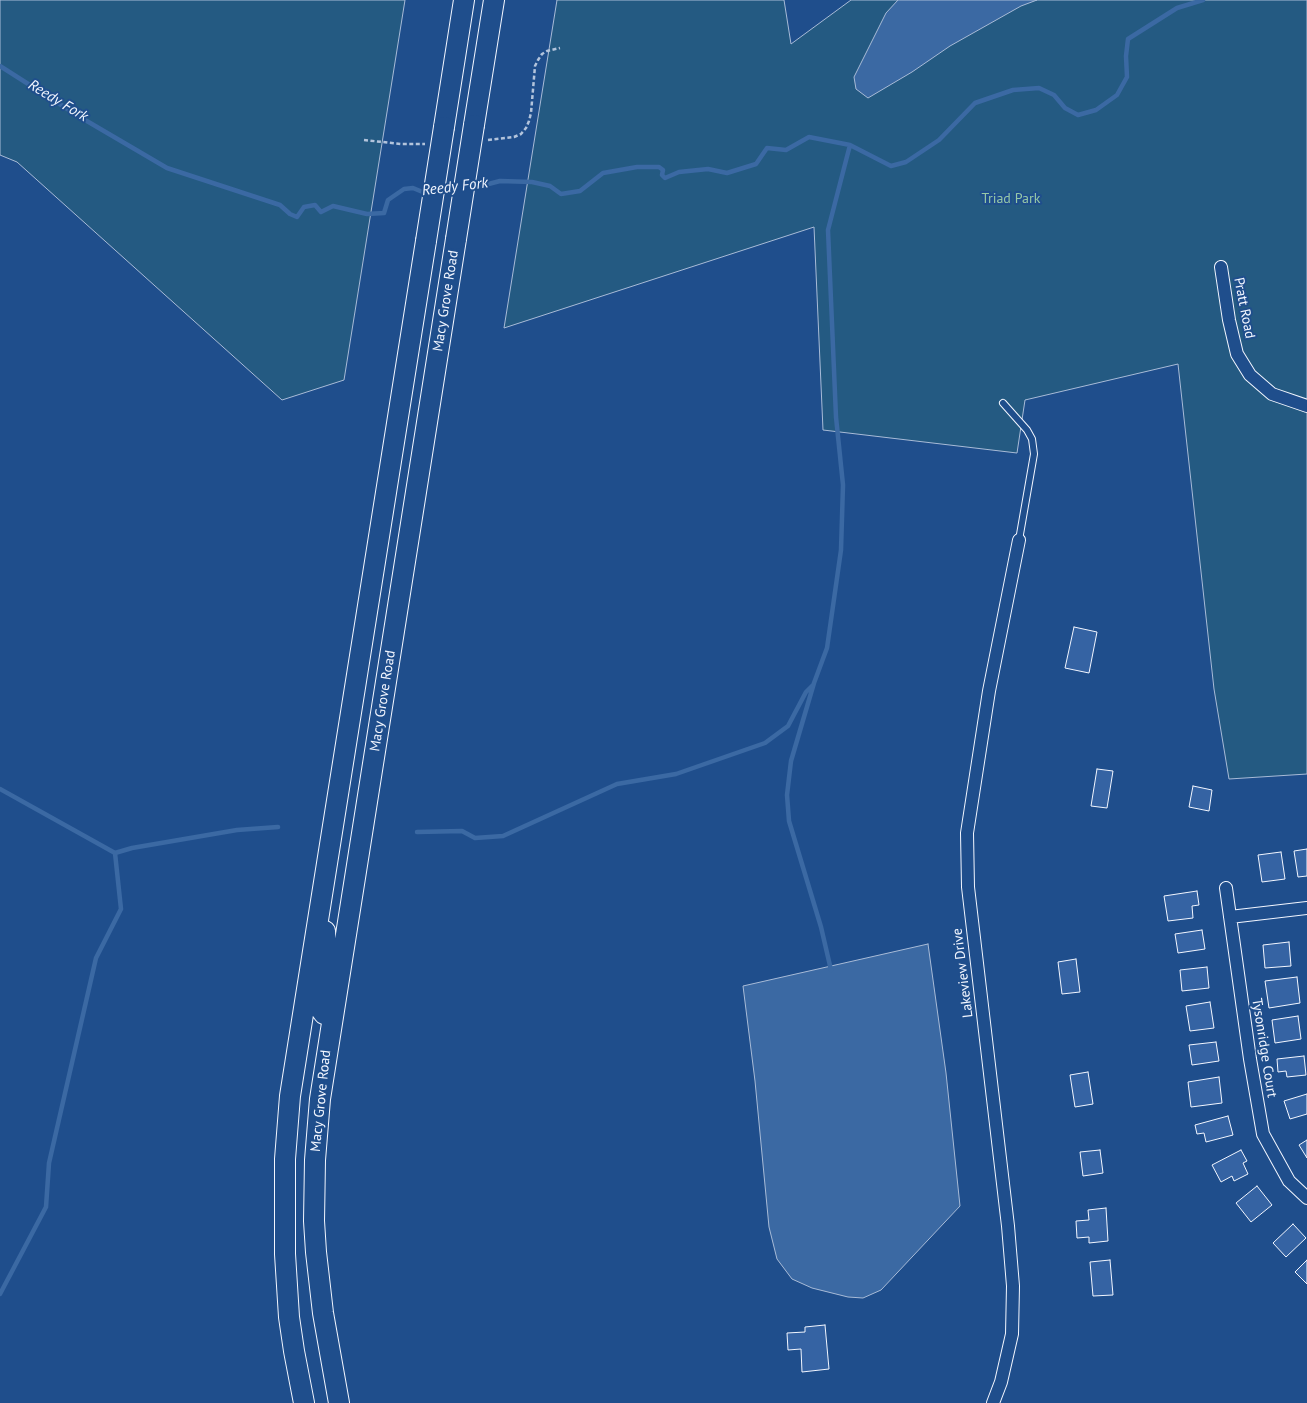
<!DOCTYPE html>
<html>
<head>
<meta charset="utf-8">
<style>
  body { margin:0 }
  canvas { display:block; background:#1f4e8c }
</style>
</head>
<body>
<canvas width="1307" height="1403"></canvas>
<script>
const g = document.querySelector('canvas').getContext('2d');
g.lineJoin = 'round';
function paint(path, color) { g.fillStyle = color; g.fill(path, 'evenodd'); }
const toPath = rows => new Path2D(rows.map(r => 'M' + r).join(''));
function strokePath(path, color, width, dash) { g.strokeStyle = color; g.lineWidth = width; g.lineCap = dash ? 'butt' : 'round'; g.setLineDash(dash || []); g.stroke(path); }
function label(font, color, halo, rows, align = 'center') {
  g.font = font + ' "PT Sans",sans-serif'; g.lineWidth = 4; g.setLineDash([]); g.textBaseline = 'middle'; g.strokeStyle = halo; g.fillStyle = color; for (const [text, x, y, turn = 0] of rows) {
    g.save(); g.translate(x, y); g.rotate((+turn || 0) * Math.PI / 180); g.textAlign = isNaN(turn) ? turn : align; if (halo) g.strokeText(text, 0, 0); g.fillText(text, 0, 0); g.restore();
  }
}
const green = toPath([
  [0,0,405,0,344,380,282,400,17,162,0,155,0,0],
  [557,0,784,0,791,44,851,0,1307,0,1307,774,1229,779,1214,689,1178,364,1025,400,1017,453,823,430,814,227,504,328,557,0]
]);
const water = toPath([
  [898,0,1037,0,1021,6,950,46,912,72,868,98,856,89,854,77,886,13,898,0],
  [928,944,946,1073,960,1206,881,1290,863,1298,848,1297,812,1288,792,1279,777,1259,769,1227,755,1081,743,986,928,944]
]);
const stream = toPath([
  [0,66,80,117,167,168,280,205,290,214,297,217,304,207,315,205,321,212,333,206,367,214,384,213,388,200,404,189,413,188,425,193,429,191],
  [469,185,477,187,500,181,532,182,550,186,561,194,580,191,603,173,637,167,659,167,663,170,662,175,665,178,679,172,708,169,727,173,756,164,767,148,786,150,809,137,850,145,891,166,906,162,939,140,975,103,1013,90,1039,88,1054,95,1065,108,1078,115,1096,110,1117,95,1127,77,1126,56,1128,39,1177,8,1203,0],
  [441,187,443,186,458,188],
  [0,789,115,853,132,848,237,830,278,827],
  [417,832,462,831,475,838,503,836,617,784,676,774,765,743,788,726,806,692,812,686],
  [831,970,821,927,789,821,787,795,791,761,814,683,827,648,841,550,843,485,836,417,828,230,850,145],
  [0,1294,46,1207,49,1163,96,958,121,909,115,853]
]);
const building = toPath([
  [1074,627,1097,632,1089,673,1065,668,1074,627],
  [1097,769,1113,771,1107,808,1091,806,1097,769],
  [1193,786,1212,790,1209,811,1189,807,1193,786],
  [1307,849,1307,876,1298,877,1294,851,1307,849],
  [1281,852,1285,879,1262,882,1258,855,1281,852],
  [1197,891,1199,905,1192,906,1193,918,1168,921,1164,896,1197,891],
  [1202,930,1205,949,1178,953,1175,934,1202,930],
  [1289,942,1291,966,1265,968,1263,945,1289,942],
  [1076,959,1080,992,1062,994,1058,962,1076,959],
  [1207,967,1209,988,1182,991,1180,970,1207,967],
  [1297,977,1300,1003,1269,1008,1265,981,1297,977],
  [1210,1002,1214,1028,1190,1031,1186,1006,1210,1002],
  [1298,1016,1301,1039,1275,1043,1272,1020,1298,1016],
  [1216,1042,1219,1061,1192,1065,1189,1045,1216,1042],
  [1304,1056,1306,1075,1287,1077,1286,1071,1278,1072,1277,1059,1304,1056],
  [1088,1072,1093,1104,1075,1107,1070,1075,1088,1072],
  [1219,1077,1222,1103,1191,1107,1188,1082,1219,1077],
  [1307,1094,1307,1114,1290,1119,1284,1101,1307,1094],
  [1228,1116,1233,1135,1206,1142,1204,1133,1197,1134,1195,1125,1228,1116],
  [1307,1140,1307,1158,1299,1145,1307,1140],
  [1100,1150,1103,1173,1083,1176,1080,1152,1100,1150],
  [1241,1150,1247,1161,1243,1163,1248,1174,1234,1181,1232,1176,1221,1182,1212,1165,1241,1150],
  [1257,1186,1272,1205,1251,1222,1236,1203,1257,1186],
  [1106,1208,1108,1241,1089,1243,1089,1237,1077,1238,1076,1221,1089,1220,1088,1210,1106,1208],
  [1293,1224,1306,1238,1286,1257,1273,1243,1293,1224],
  [1110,1260,1113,1295,1093,1296,1090,1262,1110,1260],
  [1307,1260,1307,1284,1295,1272,1307,1260],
  [825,1325,829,1369,802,1372,801,1349,788,1350,787,1333,805,1332,805,1327,825,1325]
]);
const path = toPath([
  [364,140,401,144,425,144],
  [488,140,514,137,521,134,526,128,529,121,531,113,535,66,538,60,542,54,547,51,560,48]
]);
const lane = toPath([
  [1003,403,1027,430,1032,439,1034,454,1019,540]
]);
const street = toPath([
  [1221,267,1229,320,1237,354,1250,375,1272,394,1307,406],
  [1226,888,1250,1059,1263,1134,1289,1181,1307,1198],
  [1230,917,1307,908],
  [993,1403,1001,1382,1012,1334,1013,1286,1008,1226,968,887,967,833,989,691,1019,540]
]);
const primary = toPath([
  [474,125,494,0],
  [444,127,464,0],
  [325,931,326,955,320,1004,321,1010,324,1014,332,1017],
  [304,1403,294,1351,289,1317,285,1254,285,1159,290,1096,426,241],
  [339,1403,323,1313,316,1252,314,1221,315,1160,320,1099,456,239]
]);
const primaryBridge = toPath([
  [456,239,474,125],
  [426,241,444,127]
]);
const parkNames = [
  ["Triad Park",1011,199]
];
const streetNames = [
  ["Macy Grove Road",446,301,-81],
  ["Pratt Road",1244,308,79],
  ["Macy Grove Road",383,701,-81],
  ["Lakeview Drive",963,973,-97],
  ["Tysonridge Court",1264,1048,81],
  ["Macy Grove Road",321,1101,-84]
];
const waterNames = [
  ["Reedy Fork",58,101,31],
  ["Reedy Fork",455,187,-7]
];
paint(green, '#245a82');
strokePath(green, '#a8bbd7', 1);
paint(water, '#3b69a3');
strokePath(water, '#a8bbd7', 1);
strokePath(stream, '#3b69a3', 4.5);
paint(building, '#3563a3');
strokePath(building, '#f2f6ff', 1);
strokePath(lane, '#f2f6ff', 8);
strokePath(street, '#f2f6ff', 14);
strokePath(primary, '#f2f6ff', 22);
strokePath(path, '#b3c4dc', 2.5, [4, 2.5]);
strokePath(lane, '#1f4e8c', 6);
strokePath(street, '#1f4e8c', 12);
strokePath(primary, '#1f4e8c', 20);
strokePath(primaryBridge, '#f2f6ff', 22, []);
strokePath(primaryBridge, '#1f4e8c', 20);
label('14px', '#97c8a6', '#1f4e8c', parkNames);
label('14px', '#f2f6ff', '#1f4e8c', streetNames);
label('italic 15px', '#f2f6ff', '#1f4e8c', waterNames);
</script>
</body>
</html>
